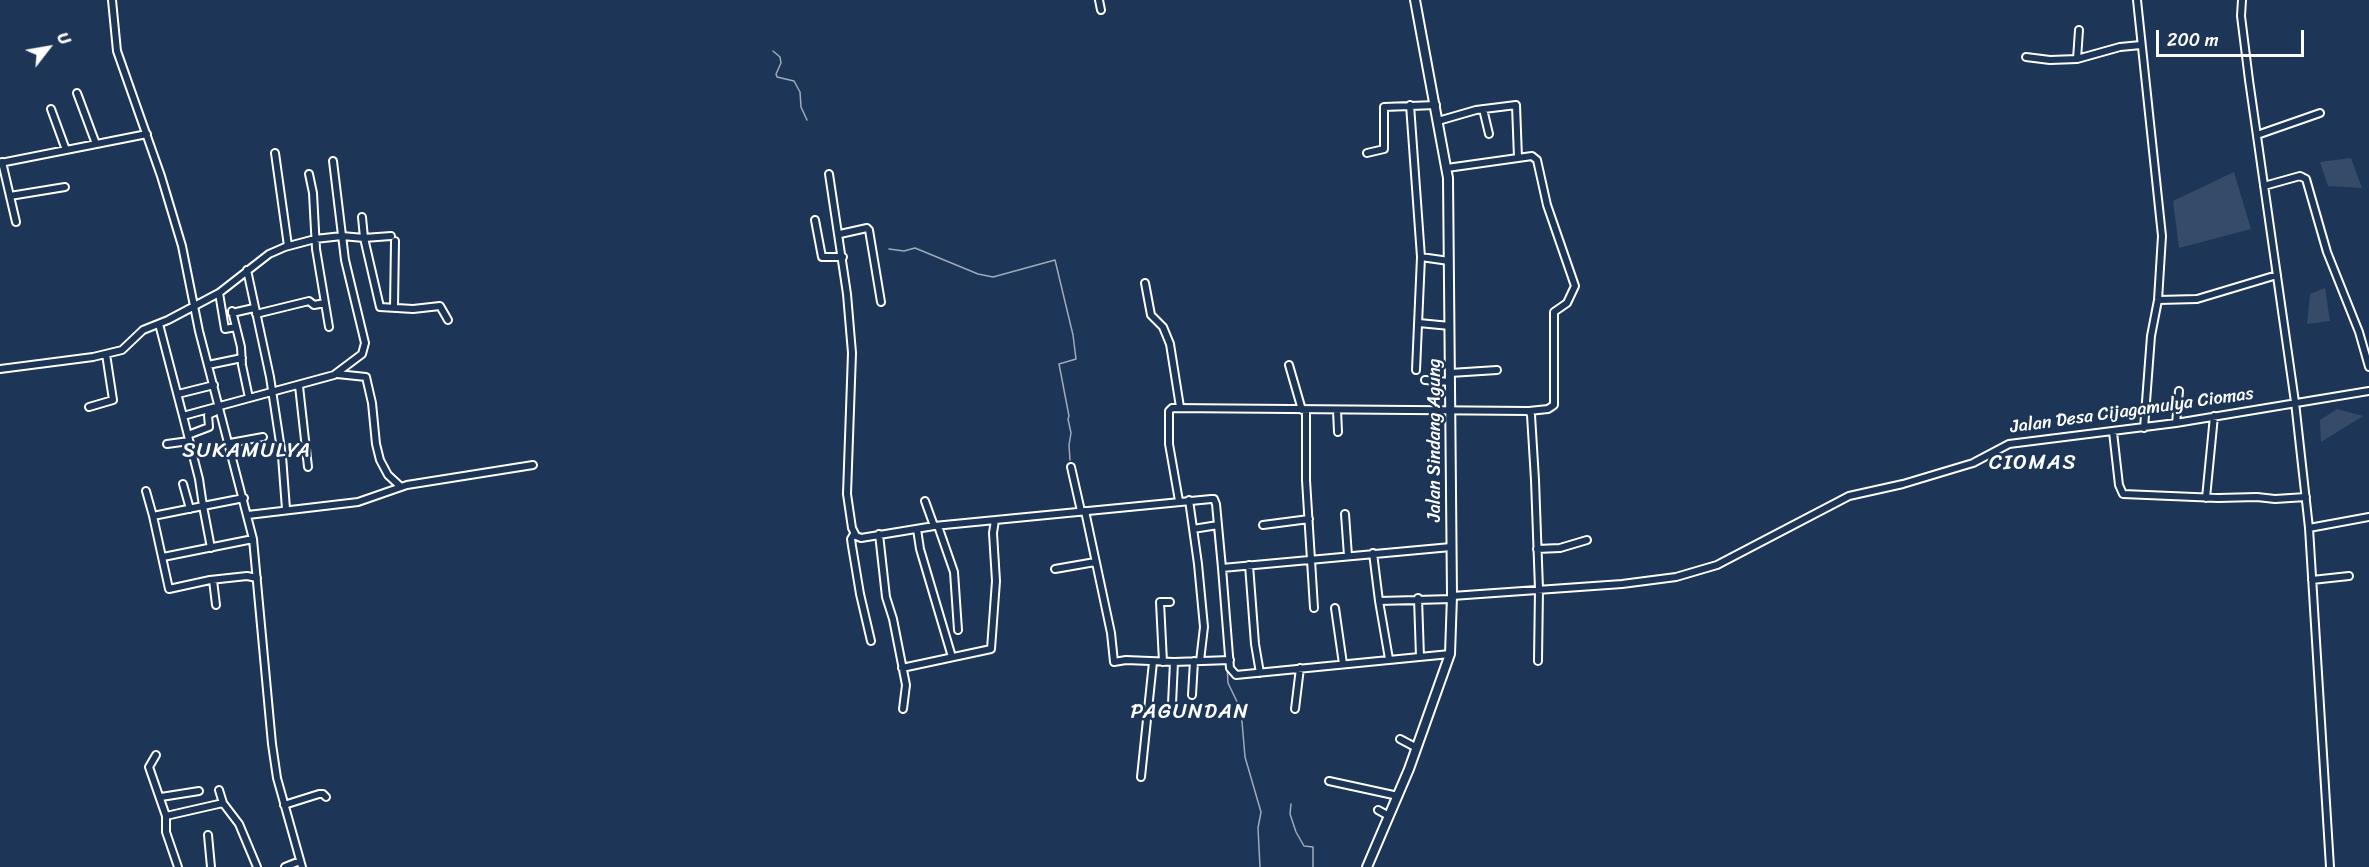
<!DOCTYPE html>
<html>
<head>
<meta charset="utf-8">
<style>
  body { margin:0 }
  #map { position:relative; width:2369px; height:867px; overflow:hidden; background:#1d3557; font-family:Sriracha,sans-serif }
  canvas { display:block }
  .north { position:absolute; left:18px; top:18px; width:60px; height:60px; -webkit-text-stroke:4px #1d3557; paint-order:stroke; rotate:59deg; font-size:16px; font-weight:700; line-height:24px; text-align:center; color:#fff }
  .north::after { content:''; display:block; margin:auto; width:21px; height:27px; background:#fff; clip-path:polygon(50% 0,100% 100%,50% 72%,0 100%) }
  .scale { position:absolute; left:2156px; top:30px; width:148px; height:27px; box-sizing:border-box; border:3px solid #fff; border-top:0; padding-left:8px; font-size:18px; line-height:21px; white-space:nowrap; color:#fff; -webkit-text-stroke:4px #1d3557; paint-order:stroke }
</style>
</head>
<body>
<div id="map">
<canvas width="2369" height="867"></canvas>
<div class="north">U</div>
<div class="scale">200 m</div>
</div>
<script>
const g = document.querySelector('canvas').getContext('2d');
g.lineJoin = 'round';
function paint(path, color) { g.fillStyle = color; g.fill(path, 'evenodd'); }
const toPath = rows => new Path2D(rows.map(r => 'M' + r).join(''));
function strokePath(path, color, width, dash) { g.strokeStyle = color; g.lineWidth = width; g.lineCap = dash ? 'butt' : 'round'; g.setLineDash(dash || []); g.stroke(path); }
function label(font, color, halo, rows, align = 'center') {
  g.font = font + ' Sriracha,sans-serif'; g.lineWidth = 5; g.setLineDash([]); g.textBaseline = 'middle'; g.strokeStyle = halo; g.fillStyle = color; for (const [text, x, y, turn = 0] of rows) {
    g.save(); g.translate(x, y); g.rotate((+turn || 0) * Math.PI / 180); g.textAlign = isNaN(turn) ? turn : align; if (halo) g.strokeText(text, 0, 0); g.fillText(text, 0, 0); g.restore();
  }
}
const green = toPath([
  [2351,158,2362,188,2328,186,2320,162],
  [2234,172,2251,229,2179,248,2173,201],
  [2325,288,2330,321,2307,324,2310,294],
  [2337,409,2363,416,2321,442,2320,420]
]);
const stream = toPath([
  [773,51,780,57,781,63,776,74,777,77,794,81,800,92,801,107,807,120],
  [889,249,904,251,915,248,978,274,993,277,1055,260,1073,335,1076,359,1059,364,1069,416,1068,419,1071,433,1069,445,1070,460],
  [1214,529,1221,589],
  [1227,665,1228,683,1241,710,1245,757,1261,812,1258,828,1260,867],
  [1291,804,1290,814,1296,832,1304,846,1313,847,1313,867]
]);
const minor = toPath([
  [112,0,117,51,161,176,182,246,199,331,253,539,272,744,277,778,302,867],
  [1099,0,1101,10],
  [2137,0,2162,236,2158,300,2151,336,2144,428],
  [2242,0,2241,16,2249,80,2295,402,2309,528,2330,867],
  [2026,57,2050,60,2077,59,2120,47,2141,45],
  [2077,59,2079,30],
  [77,93,96,144],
  [1410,105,1421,257,1449,261],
  [51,109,66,150],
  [1483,109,1489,134],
  [1438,121,1476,110,1516,105,1518,158],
  [2257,135,2320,113],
  [275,153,288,246],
  [1367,153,1384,149,1384,107,1436,105],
  [2,162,16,222],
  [0,163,147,134],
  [1447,168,1532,156,1537,160,1547,205,1575,286,1567,303,1554,312,1554,405,1548,409,1529,411],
  [309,174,313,193,316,249,329,327],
  [829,174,847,294,852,353,847,494,852,528,856,536,861,538,934,526,1211,499,1214,499,1216,504,1222,568,1451,547],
  [2264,186,2300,176,2306,179,2327,252,2359,332,2369,367],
  [10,196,65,187],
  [362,217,364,238,391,236],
  [815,220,822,257,843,257],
  [840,234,867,228,869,230,881,302],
  [247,270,270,377,282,456,286,509],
  [1145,283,1151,315,1163,327,1170,344,1180,407],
  [219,293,225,329,236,327],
  [2158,300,2197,299,2277,275],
  [394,308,395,241],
  [232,311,241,347,242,365,249,398],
  [232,313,254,308],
  [256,314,309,301,314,305,325,303],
  [1419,323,1450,326],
  [159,324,183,416,334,375,362,354,365,343,345,260,333,161],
  [208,365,242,358],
  [1289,365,1302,410],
  [0,369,93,357,122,350,143,330,168,320,219,293,269,254,285,247,315,239,342,236,364,238,380,307,413,309,440,306,448,320],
  [1416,370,1421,257],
  [1450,373,1497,370],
  [337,374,366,377,372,403,376,444,380,460,388,475,401,487],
  [1425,380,1450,382],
  [299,386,308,467],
  [178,394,214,385],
  [89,407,113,400,106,354],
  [1306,410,1306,480,1314,608],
  [1337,410,1338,432],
  [183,416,199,479,203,506,244,498],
  [2176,423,2179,391],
  [2113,432,2119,485,2123,494,2218,498,2257,497,2275,499,2306,497],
  [188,435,209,427,208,415,215,412,216,407],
  [230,443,263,437],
  [167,444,189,441],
  [1071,467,1081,511],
  [183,484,190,509],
  [146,491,153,516],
  [2206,498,2214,416],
  [1189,500,1198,564,1204,627,1200,661],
  [925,501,934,526],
  [1179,501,1169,444,1169,411,1172,408,1529,411,1531,415,1535,480,1539,589,1538,661],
  [1085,511,1111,633,1114,662,1126,660,1174,662,1230,660],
  [1345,514,1348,556],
  [248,515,358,502,407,485,533,465],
  [1263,525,1309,519],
  [938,526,954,572,958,630],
  [2309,528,2369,517],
  [917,529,920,549,952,657],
  [1193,529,1218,525],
  [854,534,851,539,852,546,860,594,871,641],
  [879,534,886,597,893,619,906,685,903,709],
  [211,548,203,506,153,516,169,589,210,580,247,576,257,578],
  [1537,549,1560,548,1587,540],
  [1373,553,1379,601,1452,599],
  [163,557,253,539],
  [1249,565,1255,644,1260,673],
  [1222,568,1230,668,1236,675,1450,654],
  [1055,569,1095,562],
  [213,580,216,605],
  [2312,580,2349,576],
  [1452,596,1622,584,1676,577,1717,565,1849,496,1903,484,1973,463,2009,444,2176,423,2369,391],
  [1418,598,1420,657],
  [1379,601,1389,659],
  [1335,608,1343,664],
  [1163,662,1160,602,1170,602],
  [902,668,991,649,996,581,993,533,995,520],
  [1192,695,1194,661],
  [1172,704,1174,662],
  [1295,709,1300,668],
  [1400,739,1417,748],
  [156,755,149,767,166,816],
  [1141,777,1153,662],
  [1329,781,1398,796],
  [219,790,223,803],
  [161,797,199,791],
  [284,805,319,794,323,794,326,797],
  [1378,810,1389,816],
  [208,835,211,867],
  [178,867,166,832,166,816,223,803,239,824,257,867],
  [285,867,300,861]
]);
const major = toPath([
  [1367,867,1409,769,1450,654,1452,596,1448,178,1415,0]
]);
const streetNames = [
  ["Jalan Desa Cijagamulya Ciomas",2132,411,-8],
  ["Jalan Sindang Agung",1435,440,-90]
];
const quarterNames = [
  ["SUKAMULYA",247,452],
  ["CIOMAS",2033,464],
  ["PAGUNDAN",1190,713]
];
paint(green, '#364b69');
strokePath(stream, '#a0aab8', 1.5);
strokePath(minor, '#fff', 10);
strokePath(major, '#fff', 12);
strokePath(minor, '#1d3557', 6);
strokePath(major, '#1d3557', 8);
label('18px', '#fff', '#1d3557', streetNames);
g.letterSpacing = '1.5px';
label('21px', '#fff', '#1d3557', quarterNames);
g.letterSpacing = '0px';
</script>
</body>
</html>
